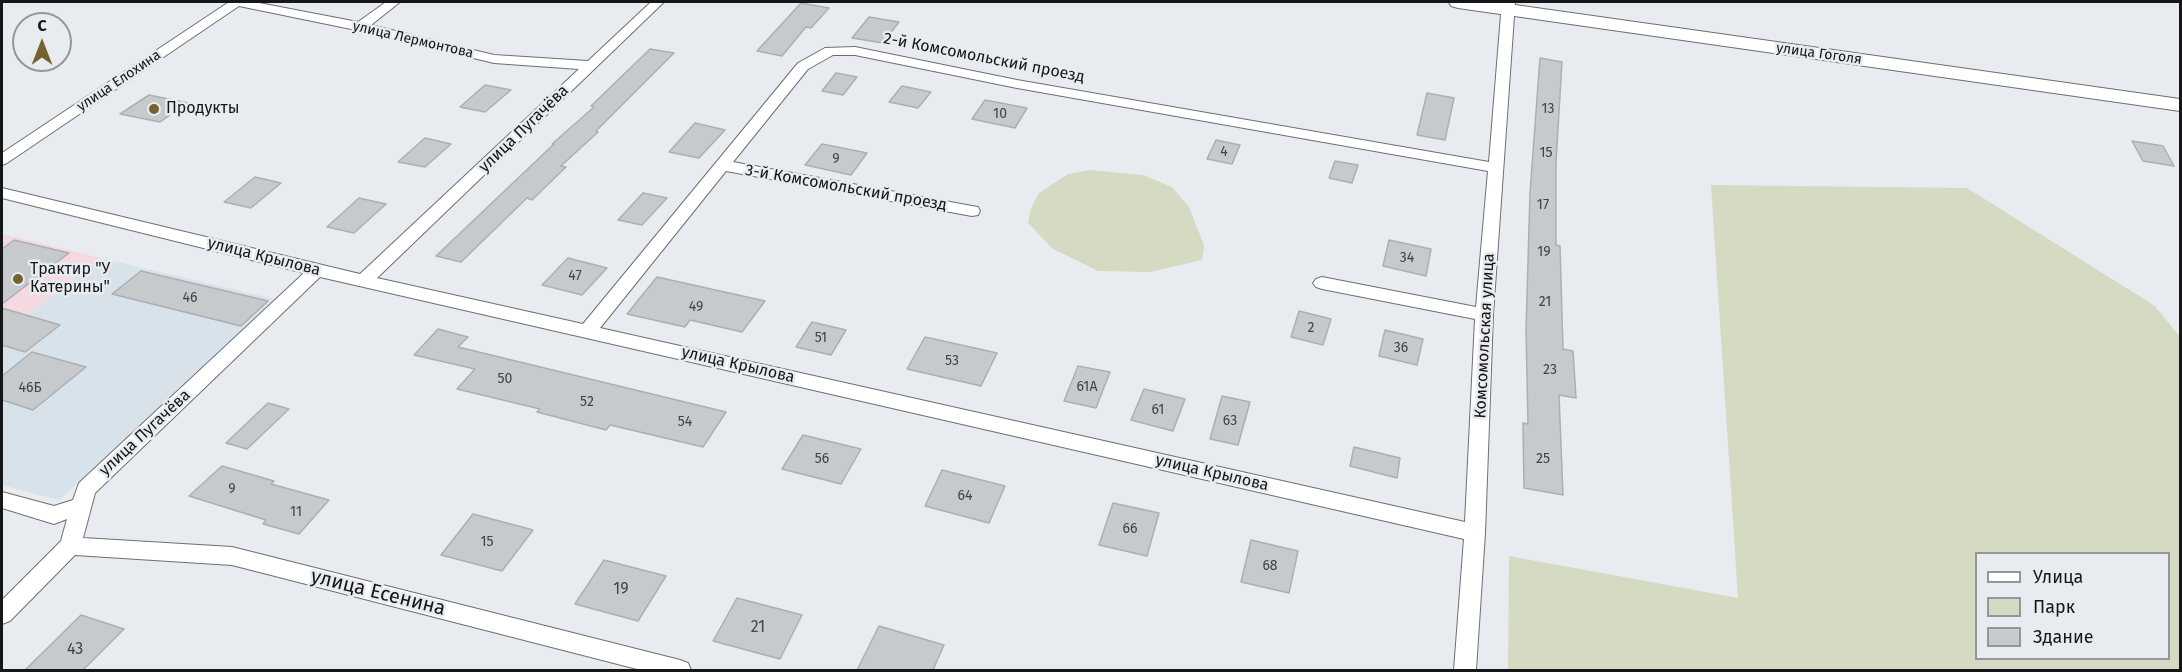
<!DOCTYPE html>
<html>
<head>
<meta charset="utf-8">
<style>
  body { margin:0 }
  #map { position:relative; width:2182px; height:672px; overflow:hidden; background:#e8ecf0; font-family:"Fira Sans",sans-serif }
  canvas { display:block }
  .frame { position:absolute; inset:0; border:3px solid #151618; pointer-events:none }
  .legend { position:absolute; left:1975px; top:552px; width:195px; height:108px; box-sizing:border-box; background:#e8ecf0; border:2px solid #94969a; margin:0; padding:8px 10px; list-style:none; font-size:18px; color:#151618 }
  .legend li { display:flex; align-items:center; gap:12px; height:30px }
  .legend b { width:30px; border:2px solid #94969a }
  .north { position:absolute; left:12px; top:12px; width:60px; height:60px; box-sizing:border-box; background:#e8ecf0; border:2px solid #94969a; border-radius:50%; rotate:0deg; font-size:16px; font-weight:700; line-height:24px; text-align:center; color:#151618 }
  .north::after { content:''; display:block; margin:auto; width:21px; height:27px; background:#746230; clip-path:polygon(50% 0,100% 100%,50% 72%,0 100%) }
</style>
</head>
<body>
<div id="map">
<canvas width="2182" height="672"></canvas>
<div class="frame"></div>
<ul class="legend">
<li><b style="height:8px;background:#fff"></b>Улица</li>
<li><b style="height:16px;background:#d5dac2"></b>Парк</li>
<li><b style="height:16px;background:#c6cacd"></b>Здание</li>
</ul>
<div class="north">С</div>
</div>
<script>
const g = document.querySelector('canvas').getContext('2d');
g.lineJoin = 'round';
function paint(path, color) { g.fillStyle = color; g.fill(path, 'evenodd'); }
const toPath = rows => new Path2D(rows.map(r => 'M' + r).join(''));
function strokePath(path, color, width, dash) { g.strokeStyle = color; g.lineWidth = width; g.lineCap = dash ? 'butt' : 'round'; g.setLineDash(dash || []); g.stroke(path); }
function label(font, color, halo, rows, align = 'center') {
  g.font = font + ' "Fira Sans",sans-serif'; g.lineWidth = 5; g.setLineDash([]); g.textBaseline = 'middle'; g.strokeStyle = halo; g.fillStyle = color; for (const [text, x, y, turn = 0] of rows) {
    g.save(); g.translate(x, y); g.rotate((+turn || 0) * Math.PI / 180); g.textAlign = isNaN(turn) ? turn : align; if (halo) g.strokeText(text, 0, 0); g.fillText(text, 0, 0); g.restore();
  }
}
const commercial = toPath([
  [2,234,101,258,2,335]
]);
const built = toPath([
  [101,258,274,299,59,500,2,485,2,335]
]);
const green = toPath([
  [1089,170,1143,175,1172,187,1189,207,1204,245,1202,260,1150,272,1098,271,1053,249,1028,223,1031,209,1038,194,1068,174],
  [1711,185,1967,188,2155,306,2180,337,2180,670,1508,670,1509,556,1738,598],
  [1976,554,2168,554,2168,658,1976,658]
]);
const building = toPath([
  [801,3,829,8,811,28,806,27,782,56,757,51,801,3],
  [869,17,899,22,883,43,852,38,869,17],
  [650,49,674,53,596,131,598,132,561,166,566,167,532,200,527,198,461,262,436,256,554,144,552,144,594,107,591,106,650,49],
  [1540,58,1562,62,1556,162,1556,245,1560,246,1563,349,1573,351,1576,398,1559,395,1563,495,1524,488,1523,423,1528,424,1526,330,1530,193,1540,58],
  [836,73,857,77,843,95,822,91,836,73],
  [485,85,511,90,485,112,460,107,485,85],
  [902,86,931,92,918,108,889,102,902,86],
  [1427,93,1454,98,1445,140,1417,135,1427,93],
  [149,95,188,103,160,122,120,114,149,95],
  [985,100,1027,108,1015,128,972,119,985,100],
  [695,123,725,130,699,158,669,152,695,123],
  [425,138,451,144,425,167,398,162,425,138],
  [1216,140,1240,145,1232,164,1207,159,1216,140],
  [2132,141,2163,146,2174,166,2143,161,2132,141],
  [822,144,867,153,851,175,805,165,822,144],
  [1335,161,1358,165,1352,183,1329,178,1335,161],
  [255,177,281,183,251,208,224,202,255,177],
  [643,193,667,198,642,225,618,220,643,193],
  [359,198,386,204,354,233,327,227,359,198],
  [14,240,69,253,2,304,2,249,14,240],
  [1389,240,1431,249,1426,276,1383,266,1389,240],
  [568,258,607,268,582,295,542,285,568,258],
  [141,271,268,301,241,326,112,294,141,271],
  [657,277,765,301,742,332,690,320,685,327,627,314,657,277],
  [2,308,60,325,25,352,2,345,2,308],
  [1299,311,1331,319,1323,345,1291,337,1299,311],
  [812,322,846,330,831,355,796,347,812,322],
  [438,329,468,337,458,347,726,412,703,447,610,425,606,430,537,412,540,409,457,389,475,369,414,355,438,329],
  [1385,330,1423,339,1417,365,1379,356,1385,330],
  [925,337,997,353,981,386,907,369,925,337],
  [32,352,86,367,33,410,2,400,2,376,32,352],
  [1078,366,1110,372,1096,408,1064,401,1078,366],
  [1144,389,1185,399,1173,431,1131,420,1144,389],
  [1222,396,1250,402,1238,445,1210,439,1222,396],
  [268,403,289,409,247,449,226,443,268,403],
  [803,435,861,449,841,484,782,469,803,435],
  [1354,447,1400,458,1397,478,1350,466,1354,447],
  [222,466,274,481,271,484,329,500,299,534,263,524,266,520,189,496,222,466],
  [942,470,1005,486,989,523,925,506,942,470],
  [1113,503,1159,513,1147,556,1099,545,1113,503],
  [473,514,533,530,502,571,441,555,473,514],
  [1251,540,1298,551,1289,593,1241,582,1251,540],
  [604,560,666,576,638,621,575,604,604,560],
  [737,598,802,615,780,659,713,641,737,598],
  [81,615,124,629,83,670,25,670,81,615],
  [879,626,944,645,933,670,857,670,879,626]
]);
const street = toPath([
  [229,2,254,2,358,22,386,2,400,2,371,25,494,55,588,61,651,2,664,2,377,278,583,324,798,63,825,48,855,47,1017,80,1489,162,1502,2,1515,2,1493,315,1485,533,1476,670,1454,670,1464,539,320,277,95,493,83,538,232,547,680,660,688,663,691,670,641,670,232,565,75,555,10,621,2,624,2,600,61,541,67,519,54,524,2,508,2,492,54,506,73,500,79,483,304,273,2,198,2,188,360,274,579,69,494,63,361,31,239,6,7,163,2,165,2,153,229,2],
  [833,55,855,55,1017,88,1488,171,1476,307,1322,277,1316,279,1313,283,1316,287,1322,289,1475,319,1465,522,600,328,726,171,972,216,978,215,980,211,978,207,972,206,733,162,808,69,833,55]
]);
const secondary = toPath([
  [1449,2,1494,2,2180,99,2180,111,1458,8,1451,6,1449,2]
]);
const markers = [
  [154,109,6,"#746230"],
  [18,279,6,"#746230"]
];
const farStreetnames = [
  ["улица Лермонтова",413,40,13],
  ["улица Гоголя",1819,54,8],
  ["улица Елохина",119,81,-34]
];
const numberNames = [
  ["13",1548,109],
  ["10",1000,114],
  ["4",1224,152],
  ["15",1546,153],
  ["9",836,159],
  ["17",1543,205],
  ["19",1544,252],
  ["34",1407,258],
  ["47",575,276],
  ["46",190,298],
  ["21",1545,302],
  ["49",696,307],
  ["2",1311,328],
  ["51",821,338],
  ["36",1401,348],
  ["53",952,361],
  ["23",1550,370],
  ["50",505,379],
  ["61А",1087,387],
  ["46Б",30,388],
  ["52",587,402],
  ["61",1158,410],
  ["63",1230,421],
  ["54",685,422],
  ["56",822,459],
  ["25",1543,459],
  ["9",232,489],
  ["64",965,496],
  ["11",296,512],
  ["66",1130,529],
  ["15",487,542],
  ["68",1270,566]
];
const streetNames = [
  ["2-й Комсомольский проезд",984,58,11],
  ["улица Пугачёва",524,129,-44],
  ["3-й Комсомольский проезд",846,188,10],
  ["улица Крылова",264,257,14],
  ["Комсомольская улица",1485,336,-87],
  ["улица Крылова",738,365,13],
  ["улица Пугачёва",145,433,-43],
  ["улица Крылова",1212,473,13]
];
const poiNames = [
  ["Продукты",166,109],
  ["Трактир \"У",30,270],
  ["Катерины\"",30,288]
];
const nearNumbernames = [
  ["19",621,590],
  ["21",758,628],
  ["43",75,650]
];
const nearStreetnames = [
  ["улица Есенина",378,593,14]
];
paint(commercial, '#f4dae0');
paint(built, '#d8e2eb');
paint(green, '#d5dac2');
paint(building, '#c6cacd');
strokePath(building, '#acafb2', 1.5);
strokePath(street, '#6c7072', 2);
strokePath(secondary, '#6c7072', 2);
paint(street, '#fff');
paint(secondary, '#fff');
for (const [x, y, r, color] of markers) { const dot = new Path2D(); dot.arc(x, y, r, 0, 2 * Math.PI); g.fillStyle = color; g.fill(dot); strokePath(dot, '#e8ecf0', 2); }
label('14px', '#151618', '#e8ecf0', farStreetnames);
label('14px', '#414345', null, numberNames);
label('16px', '#151618', '#e8ecf0', streetNames);
label('16px', '#151618', '#e8ecf0', poiNames, 'left');
label('16px', '#414345', null, nearNumbernames);
label('20px', '#151618', '#e8ecf0', nearStreetnames);
</script>
</body>
</html>
